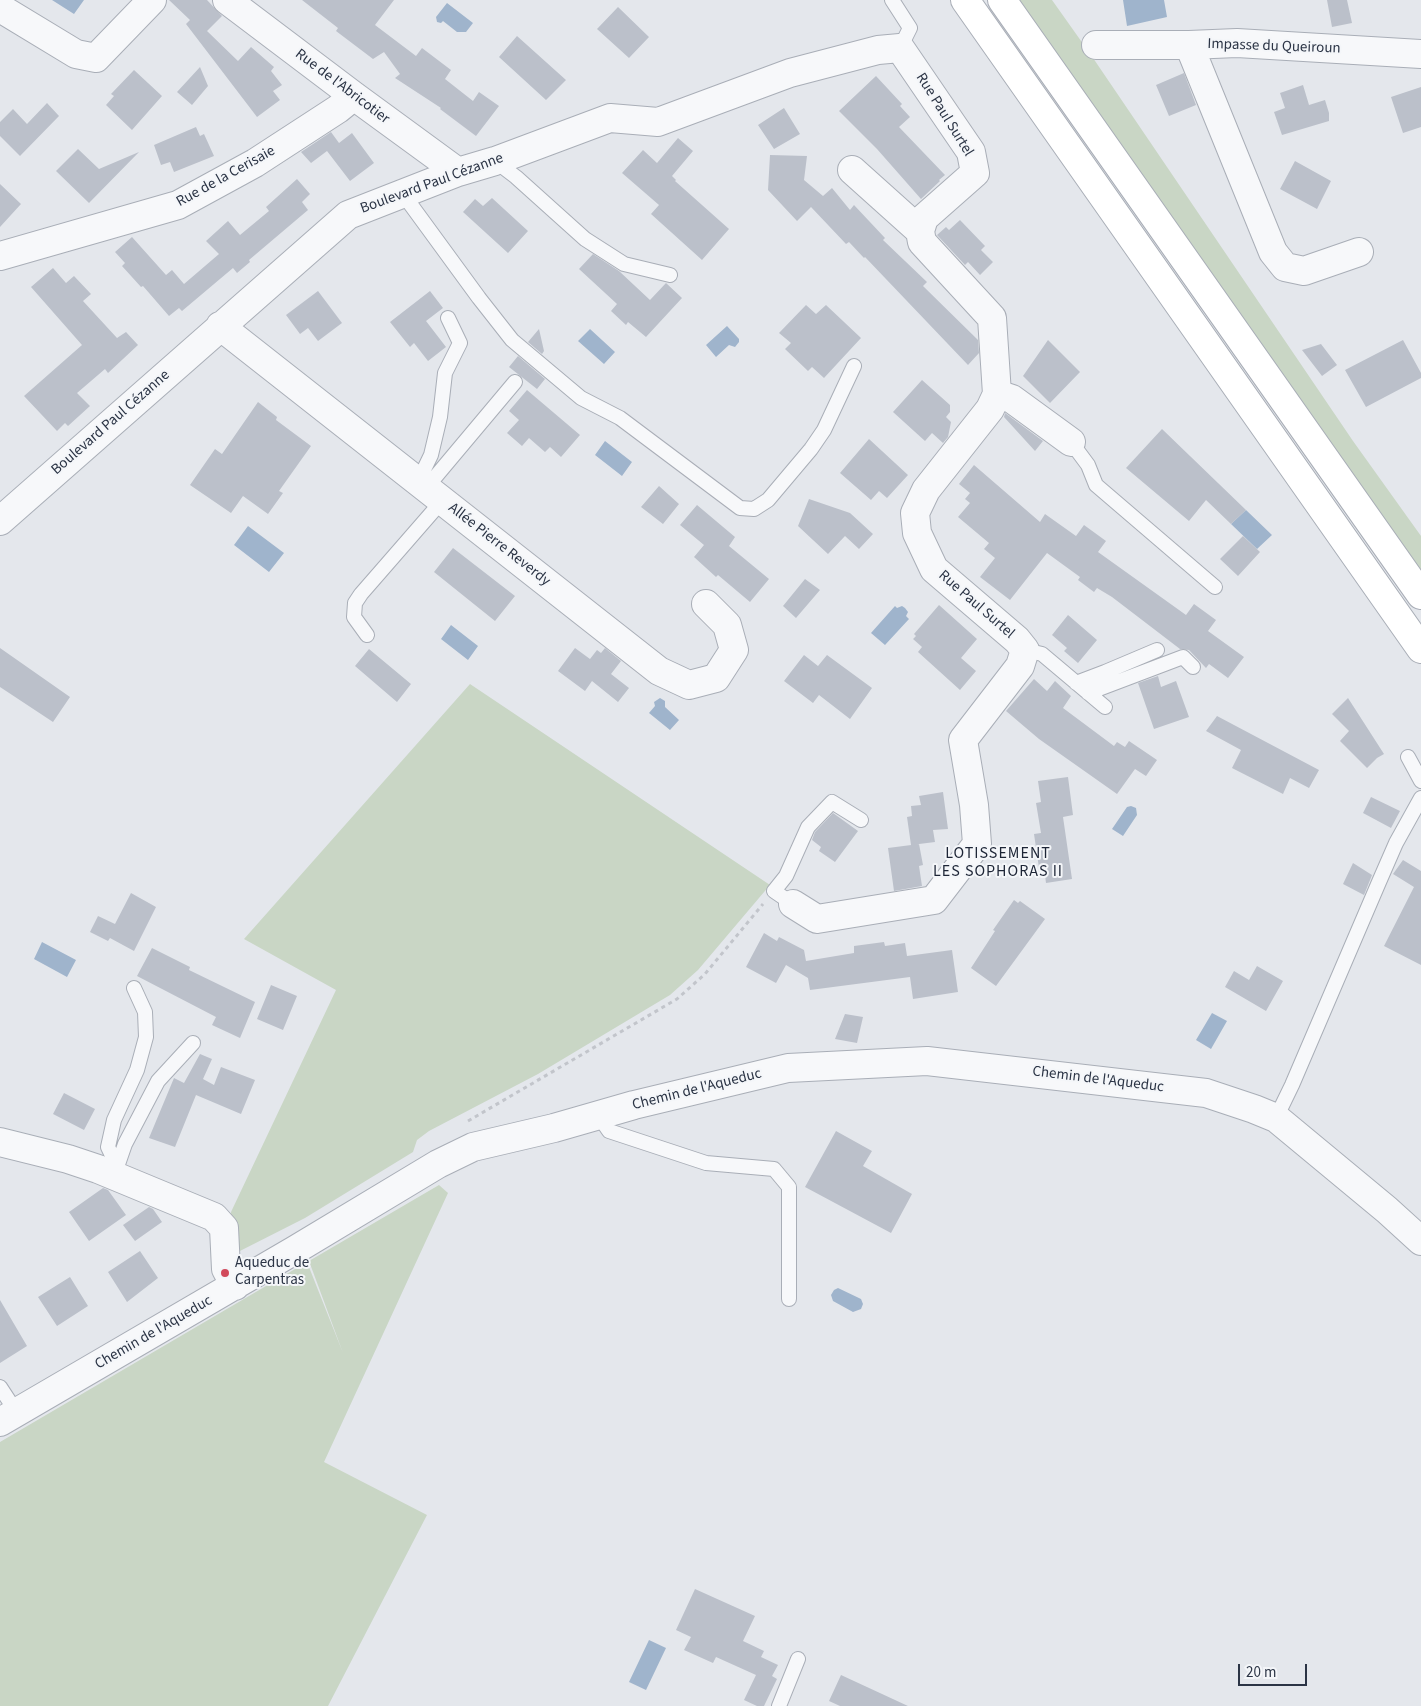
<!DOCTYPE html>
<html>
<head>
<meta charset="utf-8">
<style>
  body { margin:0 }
  #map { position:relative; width:1421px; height:1706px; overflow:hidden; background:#e4e7ec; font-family:"Source Sans 3",sans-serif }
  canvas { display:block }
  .scale { position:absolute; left:1238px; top:1664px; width:69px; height:22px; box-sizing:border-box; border:2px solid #2b3445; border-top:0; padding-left:6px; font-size:15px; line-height:18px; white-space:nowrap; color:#2b3445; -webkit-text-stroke:4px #f4f6f9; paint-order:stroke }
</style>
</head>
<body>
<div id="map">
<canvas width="1421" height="1706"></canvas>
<div class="scale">20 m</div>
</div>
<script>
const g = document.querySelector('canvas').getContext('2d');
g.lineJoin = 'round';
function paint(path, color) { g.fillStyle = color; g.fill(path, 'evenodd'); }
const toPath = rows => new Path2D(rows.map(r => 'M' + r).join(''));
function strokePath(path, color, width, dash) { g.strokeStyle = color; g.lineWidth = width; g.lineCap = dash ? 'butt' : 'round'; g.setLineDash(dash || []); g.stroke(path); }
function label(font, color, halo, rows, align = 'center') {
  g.font = font + ' "Source Sans 3",sans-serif'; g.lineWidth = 4; g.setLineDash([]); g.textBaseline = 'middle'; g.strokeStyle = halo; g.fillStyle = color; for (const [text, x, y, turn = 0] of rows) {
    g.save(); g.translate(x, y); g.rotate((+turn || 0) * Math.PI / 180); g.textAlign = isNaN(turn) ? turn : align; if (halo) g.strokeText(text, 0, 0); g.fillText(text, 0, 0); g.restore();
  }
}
const green = toPath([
  [1018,0,1052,0,1091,55,1353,441,1421,536,1421,573],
  [470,684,770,885,698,970,670,995,538,1074,429,1131,417,1140,413,1152,305,1218,232,1255,231,1212,336,990,244,939],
  [439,1185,448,1193,324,1462,427,1515,328,1706,0,1706,0,1442,307,1262,343,1353,309,1261]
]);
const water = toPath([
  [52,0,84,0,74,14],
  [1123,0,1164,0,1167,17,1127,26],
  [447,3,473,23,466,32,457,32,443,21,441,23,437,22,436,17],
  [727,326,739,339,739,342,735,347,729,345,716,357,706,345],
  [590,329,615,352,604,364,578,341],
  [605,441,632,462,622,476,595,455],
  [1246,510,1272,535,1257,549,1231,524],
  [248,526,284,553,269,572,234,545],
  [895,606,897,608,902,606,905,608,908,612,906,616,909,619,885,645,871,633],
  [451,625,478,646,468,660,441,639],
  [660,698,665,701,665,707,679,720,670,730,649,713,655,706,654,702],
  [1131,806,1136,808,1137,815,1123,836,1112,829,1127,807],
  [42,942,76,960,67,977,34,959],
  [1212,1013,1227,1021,1211,1049,1196,1040],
  [838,1288,861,1299,863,1304,861,1309,853,1312,833,1301,831,1295,834,1290],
  [649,1640,666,1648,646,1690,629,1682]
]);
const building = toPath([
  [169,0,207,0,222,16,207,31,238,61,251,47,274,67,271,71,282,85,273,91,280,100,257,117,186,24,190,20],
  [302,0,394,0,375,25,416,56,422,48,451,70,445,79,473,101,479,92,499,106,476,136,440,109,441,108,395,78,400,74,384,52,373,59,336,31,338,28],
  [1327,0,1347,0,1352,23,1332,27],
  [618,7,649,37,629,58,597,29],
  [517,36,566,80,546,100,499,57],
  [200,67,208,86,192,105,177,92],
  [134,70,162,96,132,130,106,105,114,96,111,94],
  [1184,73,1196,105,1169,116,1156,85],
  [876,76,902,104,900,106,910,117,899,127,945,175,939,180,940,181,921,199,877,149,839,111],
  [1303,85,1309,105,1325,100,1329,113,1329,121,1282,135,1274,112,1285,108,1280,93],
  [1421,87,1421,127,1403,133,1391,97],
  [47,103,59,116,20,156,0,136,0,122,13,109,27,124],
  [784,108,800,134,774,149,758,125],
  [196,127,200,136,204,134,214,156,174,172,170,162,161,165,154,145],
  [331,132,339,143,352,133,374,163,350,181,327,151,311,163,301,152],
  [678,138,693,151,672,176,676,180,675,181,729,229,702,260,651,214,659,205,622,173,643,150,657,163],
  [78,149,99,169,139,152,89,203,56,171],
  [770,155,807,156,804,180,823,196,832,188,850,210,854,205,885,238,883,240,927,282,923,286,978,340,979,353,968,365,865,257,864,258,849,242,846,244,811,207,797,221,768,190],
  [1295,161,1331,181,1317,209,1280,189],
  [297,179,310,194,302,202,308,210,249,260,250,262,237,273,233,268,182,311,179,308,169,316,143,286,141,287,122,266,125,263,115,252,132,237,166,275,172,270,184,284,219,254,206,241,228,221,240,235,269,211,266,207],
  [0,184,21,204,0,227],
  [492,198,528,231,508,253,463,212,475,199,483,206],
  [960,220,985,246,981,250,993,262,980,275,968,262,965,265,937,235,946,227,949,230],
  [593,254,619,271,650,300,666,283,682,298,646,337,628,322,626,325,611,311,617,304,579,269],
  [53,268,66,283,74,276,91,294,83,301,117,338,126,332,138,345,108,373,105,369,77,393,90,406,68,426,65,423,57,431,24,396,82,345,31,287],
  [318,291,342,323,318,341,308,328,300,334,286,315],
  [430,291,443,308,426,321,446,347,428,361,414,343,410,347,390,322],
  [806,305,816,314,826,305,861,338,824,378,812,367,808,371,785,349,791,343,779,333],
  [539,329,544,351,542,354,528,342],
  [1048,340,1080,372,1050,403,1023,376],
  [1403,340,1421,373,1421,378,1366,407,1345,370],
  [1321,344,1337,365,1322,376,1302,350],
  [518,356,545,379,537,389,509,367],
  [922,380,950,405,950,412,946,417,951,422,948,437,943,443,932,433,925,441,893,412],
  [527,390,580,435,561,457,550,447,545,452,529,438,522,446,507,433,519,420,509,411],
  [258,402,277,417,276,420,311,446,279,491,283,493,268,514,243,496,231,513,190,485,215,449,222,454],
  [1005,413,1043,441,1035,451,1004,417],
  [1162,429,1246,510,1231,524,1206,500,1189,521,1126,468],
  [869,439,908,475,887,498,879,491,871,500,840,473],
  [974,465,1040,522,1045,514,1076,536,1084,525,1106,541,1098,552,1186,615,1194,604,1216,620,1208,631,1244,657,1228,678,1209,664,1206,668,1189,650,1180,649,1112,597,1097,588,1094,592,1078,580,1080,577,1047,553,1010,600,980,577,995,558,984,549,989,543,958,517,970,503,965,499,970,493,959,484],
  [659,486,679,504,663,524,641,507],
  [809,499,850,513,873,534,859,549,845,536,828,554,798,526],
  [697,505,735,537,729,546,769,579,750,602,718,575,716,577,694,557,704,545,680,525],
  [1243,536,1260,552,1238,576,1220,559],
  [453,548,515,596,495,621,434,572],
  [805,579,820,590,796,618,783,606],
  [939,605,977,639,961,658,976,671,960,690,918,652,922,647,913,639,916,636,914,634],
  [1068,615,1097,640,1078,663,1064,651,1067,648,1052,635],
  [0,648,70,697,53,722,0,687],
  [575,648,590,659,597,650,601,653,605,648,621,661,611,674,629,688,618,702,592,681,585,691,558,671],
  [369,649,411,684,397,702,355,666],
  [804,655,818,666,827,655,872,688,850,719,819,695,813,703,784,681],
  [1158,676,1161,687,1176,681,1189,717,1154,729,1138,683],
  [1034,679,1047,691,1055,681,1071,696,1063,708,1114,746,1117,742,1125,747,1129,741,1157,760,1146,776,1135,769,1117,794,1039,739,1006,711],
  [1348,698,1384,754,1377,758,1367,768,1340,741,1349,731,1332,714],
  [1217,716,1319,770,1309,788,1290,778,1283,794,1232,768,1241,750,1206,731],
  [1068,777,1073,815,1063,817,1072,879,1046,883,1044,867,1039,868,1034,834,1041,833,1036,803,1041,802,1038,781],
  [943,792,948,829,933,830,935,842,911,845,907,817,912,816,911,806,921,805,919,796],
  [1371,797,1400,811,1391,828,1363,813],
  [833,813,858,831,835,862,819,851,821,847,812,840,815,832],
  [919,844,923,865,919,866,922,886,894,891,888,848],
  [1403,860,1421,871,1421,965,1384,946,1414,887,1393,874],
  [1353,863,1372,875,1364,895,1343,884],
  [131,893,156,907,134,951,110,938,108,941,90,932,98,916,115,924],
  [1014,900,1018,903,1020,901,1045,919,996,986,971,968,995,931,993,930],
  [764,933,777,941,779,937,804,950,806,961,854,953,854,946,884,942,885,946,905,943,907,956,952,950,958,992,913,999,910,977,810,990,808,978,786,965,776,983,746,967],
  [152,948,190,967,189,970,255,1002,240,1038,212,1025,216,1017,137,976],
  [1257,966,1283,981,1266,1011,1225,987,1234,971,1249,980],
  [271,985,297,996,283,1030,257,1019],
  [845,1014,863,1017,857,1043,835,1039],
  [200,1054,212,1059,203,1079,214,1085,221,1067,255,1080,241,1114,196,1095,175,1147,149,1138,174,1078,184,1083],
  [64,1093,95,1109,84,1130,53,1114],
  [836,1131,872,1151,863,1166,912,1194,891,1233,805,1187],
  [103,1188,108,1190,126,1215,89,1241,69,1212],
  [149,1207,153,1209,162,1222,135,1241,123,1225],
  [140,1251,158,1278,127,1302,108,1272],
  [70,1277,88,1306,57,1326,38,1297],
  [0,1300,27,1346,0,1363],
  [695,1589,755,1616,743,1641,764,1651,761,1657,778,1665,772,1676,777,1679,764,1706,757,1706,744,1700,756,1675,716,1657,713,1663,684,1650,691,1637,676,1630],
  [841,1675,908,1706,840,1706,829,1701]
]);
const path = toPath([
  [468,1121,677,999,705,974,763,904]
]);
const lane = toPath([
  [892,0,910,28,900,48],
  [495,161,516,177,585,239,624,264,670,275],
  [403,194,479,298,512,340,581,398,620,418,740,508,754,509,768,500,811,449,824,430,854,366],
  [1071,442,1088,465,1096,485,1215,587],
  [418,482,431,455,440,417,445,373,460,343,448,318],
  [426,488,515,382],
  [367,635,354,617,355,603,361,594,442,501],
  [1025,650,1042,654,1105,707],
  [1076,683,1105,672,1157,650],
  [1088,693,1183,657,1193,667],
  [1408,757,1421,781],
  [793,904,774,891,786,876,808,827,832,802,861,820],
  [598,1115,609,1131,706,1163,774,1169,789,1187,789,1299],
  [1276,1118,1292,1085,1379,882,1396,843,1421,798],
  [117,1166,108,1147,114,1120,137,1070,146,1037,145,1012,134,988],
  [116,1170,125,1144,158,1081,193,1043],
  [0,1387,17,1413],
  [779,1706,798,1659]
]);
const street = toPath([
  [227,0,354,96,458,172],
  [0,8,76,54,96,58,152,0],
  [1096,45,1189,45,1237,43,1421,54],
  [1189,45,1273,252,1285,267,1304,271,1359,252],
  [852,170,920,231],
  [0,256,178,205,255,163,338,109,354,96],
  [220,326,659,671,689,685,716,678,734,650,727,625,706,604],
  [997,394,1012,399,1071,442],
  [0,521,348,215,458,172,495,161,610,118,658,122,790,73,878,50,900,48,971,152,975,173,924,218,920,231,922,242,992,318,997,394,990,409,926,490,915,513,917,533,934,569,1017,640,1025,650,1020,666,963,740,974,805,977,844,934,900,817,919,793,904],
  [0,1142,68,1159,98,1169,214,1217,224,1228,226,1269,235,1286],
  [0,1422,295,1250,438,1164,473,1147,554,1128,634,1105,788,1068,927,1061,1206,1093,1254,1109,1276,1118,1387,1210,1421,1241]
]);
const secondary = toPath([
  [965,0,1421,649],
  [1002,0,1421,595]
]);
const markers = [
  [225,1273,5,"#d1495b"]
];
const streetNames = [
  ["Impasse du Queiroun",1274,47,2],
  ["Rue de l'Abricotier",342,87,37],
  ["Rue Paul Surtel",944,115,58],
  ["Rue de la Cerisaie",226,177,-29],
  ["Boulevard Paul Cézanne",432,184,-20],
  ["Boulevard Paul Cézanne",111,423,-41],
  ["Allée Pierre Reverdy",499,545,38],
  ["Rue Paul Surtel",976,605,41],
  ["Chemin de l'Aqueduc",1098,1080,7],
  ["Chemin de l'Aqueduc",697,1090,-14],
  ["Chemin de l'Aqueduc",154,1333,-30]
];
const poiNames = [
  ["Aqueduc de",235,1264],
  ["Carpentras",235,1281]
];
const neighbourhoodNames = [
  ["LOTISSEMENT",998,854],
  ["LES SOPHORAS II",998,872]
];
paint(green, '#c9d6c5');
paint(water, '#9fb4cc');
paint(building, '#bbc0ca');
strokePath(lane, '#a9aeb7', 16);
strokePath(street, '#a9aeb7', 30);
strokePath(secondary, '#a9aeb7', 30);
strokePath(path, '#c2c5cb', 3, [4, 4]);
strokePath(lane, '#f7f8fa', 14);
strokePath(street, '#f7f8fa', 28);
strokePath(secondary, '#fff', 28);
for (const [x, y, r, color] of markers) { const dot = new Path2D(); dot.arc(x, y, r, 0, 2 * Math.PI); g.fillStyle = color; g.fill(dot); strokePath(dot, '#f4f6f9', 2); }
label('15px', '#2b3445', '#f4f6f9', streetNames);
label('15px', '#2b3445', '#f4f6f9', poiNames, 'left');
g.letterSpacing = '1px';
label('16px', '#1d2536', '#f4f6f9', neighbourhoodNames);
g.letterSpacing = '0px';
</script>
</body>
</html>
